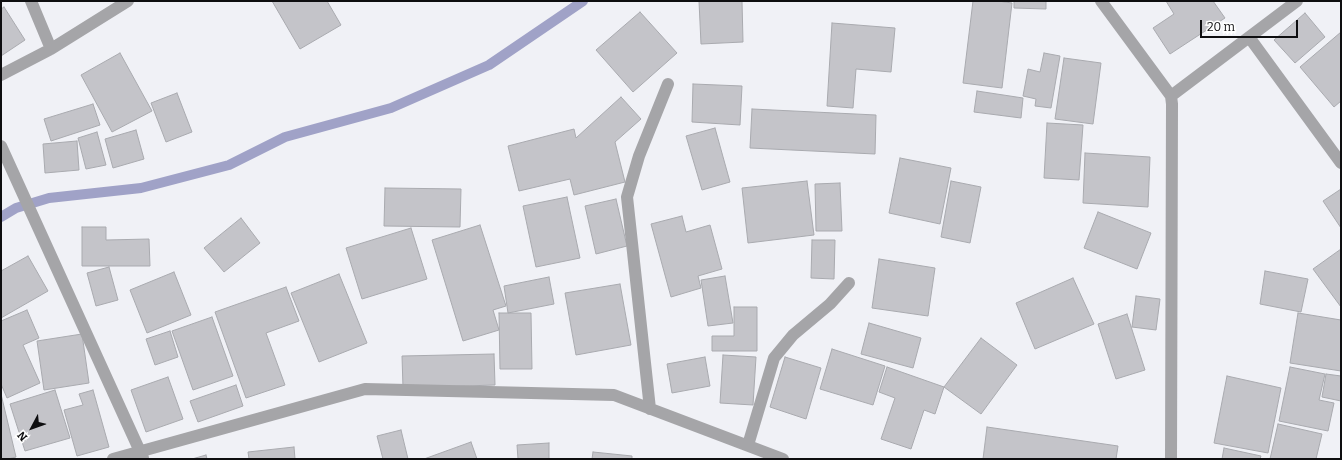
<!DOCTYPE html>
<html>
<head>
<meta charset="utf-8">
<style>
  body { margin:0 }
  #map { position:relative; width:1342px; height:460px; overflow:hidden; background:#f0f1f6; font-family:Bitter,serif }
  canvas { display:block }
  .frame { position:absolute; inset:0; border:2px solid #0e0e10; pointer-events:none }
  .north { position:absolute; left:12px; top:408px; width:40px; height:40px; -webkit-text-stroke:3px #fff; paint-order:stroke; rotate:229deg; font-size:11px; font-weight:700; line-height:16px; text-align:center; color:#0e0e10 }
  .north::after { content:''; display:block; margin:auto; width:14px; height:18px; background:#0e0e10; clip-path:polygon(50% 0,100% 100%,50% 72%,0 100%) }
  .scale { position:absolute; left:1200px; top:20px; width:98px; height:18px; box-sizing:border-box; border:2px solid #0e0e10; border-top:0; padding-left:5px; font-size:12px; line-height:14px; white-space:nowrap; color:#0e0e10; -webkit-text-stroke:3px #fff; paint-order:stroke }
</style>
</head>
<body>
<div id="map">
<canvas width="1342" height="460"></canvas>
<div class="frame"></div>
<div class="north">N</div>
<div class="scale">20 m</div>
</div>
<script>
const g = document.querySelector('canvas').getContext('2d');
g.lineJoin = 'round';
const toPath = rows => new Path2D(rows.map(r => 'M' + r).join(''));
function strokePath(path, color, width, dash) { g.strokeStyle = color; g.lineWidth = width; g.lineCap = dash ? 'butt' : 'round'; g.setLineDash(dash || []); g.stroke(path); }
function paint(path, color) { g.fillStyle = color; g.fill(path, 'evenodd'); }
const stream = toPath([
  [1,217,16,208,49,198,141,188,229,165,285,137,391,108,489,65,583,1]
]);
const building = toPath([
  [272,1,327,1,341,25,300,49,272,1],
  [699,1,742,1,743,42,701,44,699,1],
  [973,1,998,1,1012,3,1002,88,963,83,973,1],
  [1014,1,1046,1,1046,9,1014,8,1014,1],
  [1166,1,1213,1,1225,18,1170,54,1153,28,1174,14,1166,1],
  [4,7,25,40,1,56,1,9,4,7],
  [640,12,677,53,633,92,596,50,640,12],
  [1305,13,1325,37,1295,63,1274,40,1305,13],
  [832,23,895,28,891,72,856,69,853,108,827,106,832,23],
  [1341,32,1341,101,1334,107,1300,67,1341,32],
  [120,53,152,111,112,132,81,75,120,53],
  [1044,53,1060,56,1051,108,1035,106,1036,99,1023,96,1028,69,1040,72,1044,53],
  [1064,58,1101,63,1093,124,1055,119,1064,58],
  [693,84,742,86,740,125,692,122,693,84],
  [977,91,1023,98,1021,118,974,112,977,91],
  [177,93,192,132,166,142,151,103,177,93],
  [621,97,641,119,615,142,625,182,574,195,570,179,519,191,508,146,574,129,576,138,621,97],
  [93,104,100,125,51,141,44,119,93,104],
  [752,109,876,115,875,154,750,148,752,109],
  [1047,123,1083,125,1079,180,1044,178,1047,123],
  [715,128,730,182,702,190,686,136,715,128],
  [136,130,144,159,113,168,105,139,136,130],
  [97,132,106,165,86,169,78,138,97,132],
  [77,141,79,170,45,173,43,144,77,141],
  [1085,153,1150,157,1148,207,1083,203,1085,153],
  [900,158,951,168,940,224,889,213,900,158],
  [807,181,814,235,748,243,742,188,807,181],
  [951,181,981,187,970,243,941,237,951,181],
  [840,183,842,231,816,231,815,184,840,183],
  [385,188,461,189,460,227,384,226,385,188],
  [1341,189,1341,228,1323,201,1341,189],
  [567,197,580,258,536,267,523,206,567,197],
  [616,199,627,246,596,254,585,206,616,199],
  [1098,212,1151,233,1137,269,1084,248,1098,212],
  [682,216,686,232,710,225,722,269,698,276,701,288,671,297,651,224,682,216],
  [241,218,260,243,224,272,204,248,241,218],
  [480,225,506,306,493,310,499,330,463,341,432,240,480,225],
  [82,227,106,227,106,240,149,239,150,266,82,266,82,227],
  [411,228,427,279,362,299,346,248,411,228],
  [812,240,835,240,834,279,811,278,812,240],
  [1341,249,1341,307,1313,269,1341,249],
  [28,256,48,291,1,318,1,271,28,256],
  [879,259,935,268,928,316,872,308,879,259],
  [109,267,118,300,96,306,87,273,109,267],
  [1265,271,1308,279,1301,312,1260,304,1265,271],
  [174,272,191,315,147,333,130,290,174,272],
  [339,274,367,343,319,362,291,293,339,274],
  [725,276,733,323,708,326,701,280,725,276],
  [549,277,554,304,508,313,504,286,549,277],
  [1073,278,1094,324,1035,349,1016,303,1073,278],
  [620,284,631,345,576,355,565,293,620,284],
  [286,287,299,321,266,333,285,385,246,398,215,312,286,287],
  [1136,296,1160,299,1156,330,1132,327,1136,296],
  [734,307,757,307,757,351,712,351,712,336,734,336,734,307],
  [27,310,39,338,23,345,40,383,7,398,1,384,1,321,27,310],
  [499,313,531,313,532,369,500,369,499,313],
  [1298,313,1341,320,1341,371,1290,363,1298,313],
  [1127,314,1145,370,1116,379,1098,324,1127,314],
  [212,317,233,376,193,390,172,331,212,317],
  [869,323,921,338,913,368,861,354,869,323],
  [170,331,178,357,155,365,146,339,170,331],
  [82,334,89,383,44,390,37,341,82,334],
  [981,338,1017,365,981,414,944,387,981,338],
  [832,349,885,366,873,405,820,389,832,349],
  [494,354,495,385,403,388,402,356,494,354],
  [723,355,756,357,753,405,720,403,723,355],
  [705,357,710,386,672,393,667,364,705,357],
  [785,357,821,368,806,419,770,407,785,357],
  [887,367,944,387,935,414,924,410,911,449,881,439,895,398,879,392,887,367],
  [1290,367,1325,374,1319,400,1334,403,1328,431,1279,421,1290,367],
  [1326,374,1341,376,1341,401,1322,397,1326,374],
  [1227,376,1281,388,1268,453,1214,443,1227,376],
  [168,377,183,419,146,432,131,390,168,377],
  [236,385,243,406,198,422,190,401,236,385],
  [55,390,70,438,25,451,10,404,55,390],
  [93,390,109,447,77,456,64,410,83,405,79,394,93,390],
  [1,394,16,457,8,459,1,459,1,394],
  [1278,424,1322,434,1316,459,1270,459,1278,424],
  [987,427,1118,446,1116,459,983,459,987,427],
  [401,430,408,459,383,459,377,436,401,430],
  [471,442,477,459,424,459,471,442],
  [549,443,549,459,518,459,517,445,549,443],
  [294,447,295,459,249,459,248,452,294,447],
  [1224,448,1261,456,1260,459,1222,459,1224,448],
  [593,452,632,456,632,459,592,459,593,452],
  [206,455,207,459,192,459,206,455]
]);
const minor = toPath([
  [31,1,51,49],
  [1101,1,1171,96,1172,104,1171,459],
  [1249,37,1341,163],
  [1,75,51,49,128,1],
  [1171,96,1297,1],
  [1,146,143,458],
  [650,409,627,197,639,156,668,84],
  [748,445,774,358,793,335,830,304,849,283],
  [113,459,365,389,614,395,783,459]
]);
strokePath(stream, '#a0a2c7', 10);
paint(building, '#c4c4c9');
strokePath(building, '#a9aaaf', 1);
strokePath(minor, '#a5a5a8', 12);
</script>
</body>
</html>
